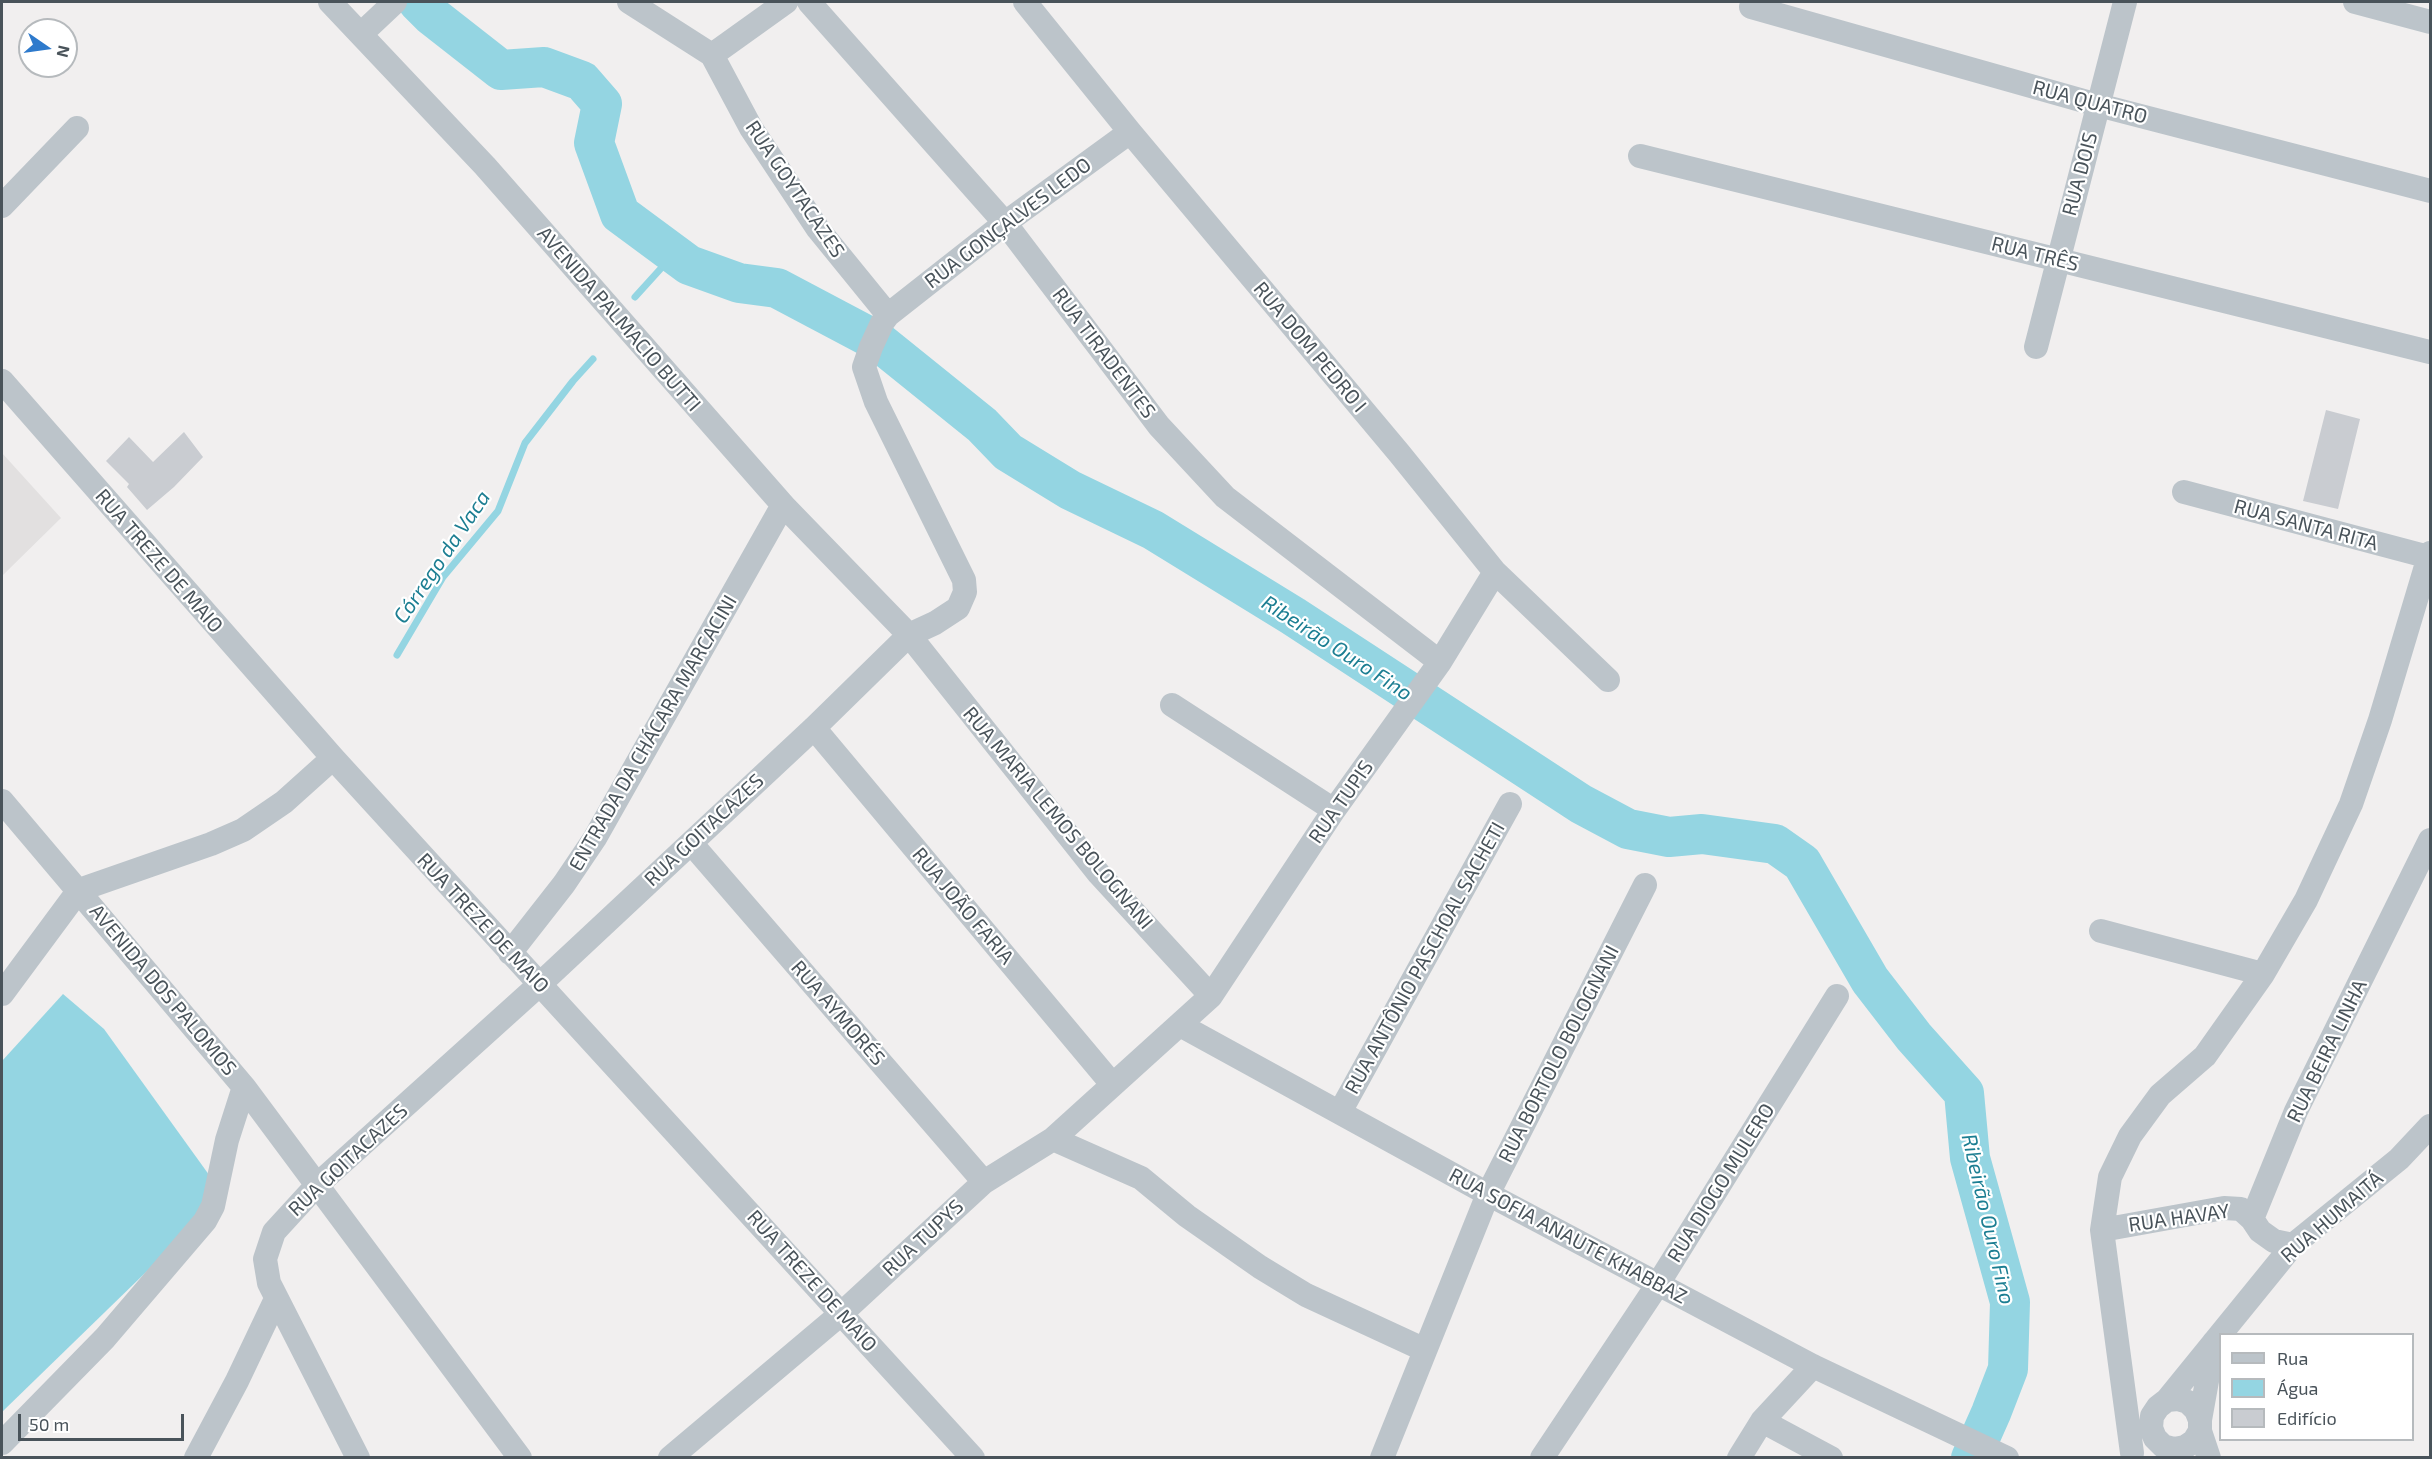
<!DOCTYPE html>
<html>
<head>
<meta charset="utf-8">
<style>
  body { margin:0 }
  #map { position:relative; width:2432px; height:1459px; overflow:hidden; background:#f1efef; font-family:"Exo 2",sans-serif }
  canvas { display:block }
  .frame { position:absolute; inset:0; border:3px solid #49535a; pointer-events:none }
  .legend { position:absolute; left:2219px; top:1333px; width:195px; height:108px; box-sizing:border-box; background:#fff; border:2px solid #b6babd; margin:0; padding:8px 10px; list-style:none; font-size:18px; color:#49535a }
  .legend li { display:flex; align-items:center; gap:12px; height:30px }
  .legend b { width:30px; border:2px solid #b6babd }
  .north { position:absolute; left:18px; top:18px; width:60px; height:60px; box-sizing:border-box; background:#fff; border:2px solid #b6babd; border-radius:50%; rotate:103deg; font-size:16px; font-weight:700; line-height:24px; text-align:center; color:#49535a }
  .north::after { content:''; display:block; margin:auto; width:21px; height:27px; background:#2e7acc; clip-path:polygon(50% 0,100% 100%,50% 72%,0 100%) }
  .scale { position:absolute; left:18px; top:1414px; width:166px; height:27px; box-sizing:border-box; border:3px solid #49535a; border-top:0; padding-left:8px; font-size:18px; line-height:21px; white-space:nowrap; color:#49535a; -webkit-text-stroke:4px #fff; paint-order:stroke }
</style>
</head>
<body>
<div id="map">
<canvas width="2432" height="1459"></canvas>
<div class="frame"></div>
<ul class="legend">
<li><b style="height:8px;background:#bcc4ca"></b>Rua</li>
<li><b style="height:16px;background:#94d5e2"></b>Água</li>
<li><b style="height:16px;background:#c9ccd1"></b>Edifício</li>
</ul>
<div class="north">N</div>
<div class="scale">50 m</div>
</div>
<script>
const g = document.querySelector('canvas').getContext('2d');
g.lineJoin = 'round';
function paint(path, color) { g.fillStyle = color; g.fill(path, 'evenodd'); }
const toPath = rows => new Path2D(rows.map(r => 'M' + r).join(''));
function strokePath(path, color, width, dash) { g.strokeStyle = color; g.lineWidth = width; g.lineCap = dash ? 'butt' : 'round'; g.setLineDash(dash || []); g.stroke(path); }
function label(font, color, halo, rows, align = 'center') {
  g.font = font + ' "Exo 2",sans-serif'; g.lineWidth = 4.5; g.setLineDash([]); g.textBaseline = 'middle'; g.strokeStyle = halo; g.fillStyle = color; for (const [text, x, y, turn = 0] of rows) {
    g.save(); g.translate(x, y); g.rotate((+turn || 0) * Math.PI / 180); g.textAlign = isNaN(turn) ? turn : align; if (halo) g.strokeText(text, 0, 0); g.fillText(text, 0, 0); g.restore();
  }
}
const education = toPath([
  [2,453,61,518,2,576]
]);
const water = toPath([
  [63,994,104,1029,212,1179,210,1210,2,1412,2,1061]
]);
const stream = toPath([
  [635,297,674,254],
  [397,655,443,577,498,511,525,443,573,381,593,359]
]);
const river = toPath([
  [418,2,432,16,501,70,544,67,582,81,602,104,594,143,620,214,689,265,739,283,777,288,879,342,982,425,1008,452,1070,490,1153,530,1293,616,1581,804,1628,829,1669,837,1702,834,1775,844,1802,863,1870,980,1914,1037,1964,1093,1970,1158,2010,1302,2008,1369,1991,1413,1971,1458]
]);
const building = toPath([
  [2326,410,2360,419,2338,509,2303,501],
  [184,432,203,457,174,487,147,510,127,487,129,484,106,461,129,437,153,462]
]);
const minor = toPath([
  [330,2,485,166,783,505,909,635,1099,874,1211,996],
  [629,2,712,55],
  [809,2,1005,223,1159,426,1225,497,1440,662],
  [1025,2,1130,132,1399,453,1495,572,1608,680],
  [2355,2,2430,22],
  [1751,7,2098,105,2430,191],
  [361,34,395,2],
  [712,55,751,128,818,229,888,315],
  [712,55,786,2],
  [1640,156,2430,352],
  [2,206,77,128],
  [2036,347,2125,2],
  [2,381,333,758,973,1458],
  [2184,492,2429,557],
  [1172,705,1334,810],
  [814,728,1112,1084],
  [2,801,244,1087,520,1458],
  [691,843,984,1182],
  [2101,931,2263,974],
  [510,953,564,884,595,838,783,505],
  [2,994,79,890,211,844,243,830,284,802,333,758],
  [1180,1025,1488,1194,1813,1366,2007,1458],
  [1340,1112,1510,804],
  [1053,1139,1141,1178,1187,1216,1260,1267,1306,1295,1425,1350],
  [2252,1219,2296,1111,2430,840],
  [2102,1230,2224,1208,2241,1209,2252,1219,2260,1231,2274,1241,2293,1245],
  [2167,1400,2293,1245,2399,1159,2430,1126],
  [2200,1420,2214,1342],
  [1762,1421,1831,1458],
  [2200,1431,2194,1441,2185,1447,2174,1449,2163,1446,2155,1438,2151,1428,2152,1416,2158,1407,2167,1400,2178,1399,2188,1402,2196,1410,2200,1420,2200,1431,2209,1458],
  [2,1443,105,1338,205,1221,213,1206,227,1140,244,1087],
  [2132,1453,2102,1230,2110,1177,2130,1136,2160,1095,2205,1056,2263,974,2306,900,2351,804,2380,720,2430,553],
  [196,1458,237,1381,276,1299],
  [358,1458,269,1283,265,1259,274,1232,317,1185,540,984,814,728,909,635,935,623,958,608,965,592,964,580,876,402,864,367,871,347,882,323,888,315,1005,223,1130,132],
  [670,1458,842,1313,984,1182,1053,1139,1211,996,1334,810,1440,662,1495,572],
  [1382,1458,1488,1194,1645,885],
  [1542,1458,1658,1284,1837,996],
  [1739,1458,1762,1421,1813,1366]
]);
const streetNames = [
  ["RUA QUATRO",2090,102,15],
  ["RUA DOIS",2080,174,-75],
  ["RUA GOYTACAZES",795,189,56],
  ["RUA GONÇALVES LEDO",1008,223,-37],
  ["RUA TRÊS",2035,254,14],
  ["AVENIDA PALMACIO BUTTI",619,319,49],
  ["RUA DOM PEDRO I",1310,347,50],
  ["RUA TIRADENTES",1104,353,53],
  ["RUA SANTA RITA",2306,525,15],
  ["RUA TREZE DE MAIO",159,561,49],
  ["ENTRADA DA CHÁCARA MARCACINI",653,733,-60],
  ["RUA TUPIS",1341,802,-55],
  ["RUA MARIA LEMOS BOLOGNANI",1058,818,50],
  ["RUA GOITACAZES",704,830,-43],
  ["RUA JOÃO FARIA",963,906,50],
  ["RUA TREZE DE MAIO",483,923,47],
  ["RUA ANTÔNIO PASCHOAL SACHETI",1425,958,-61],
  ["AVENIDA DOS PALOMOS",163,990,50],
  ["RUA AYMORÉS",838,1013,49],
  ["RUA BEIRA LINHA",2327,1051,-64],
  ["RUA BORTOLO BOLOGNANI",1559,1054,-63],
  ["RUA GOITACAZES",348,1160,-43],
  ["RUA DIOGO MULERO",1721,1183,-58],
  ["RUA HUMAITÁ",2332,1217,-41],
  ["RUA HAVAY",2179,1218,-8],
  ["RUA SOFIA ANAUTE KHABBAZ",1568,1236,28],
  ["RUA TUPYS",923,1238,-43],
  ["RUA TREZE DE MAIO",812,1281,48]
];
const waterNames = [
  ["Córrego da Vaca",442,557,-56],
  ["Ribeirão Ouro Fino",1337,648,33],
  ["Ribeirão Ouro Fino",1988,1219,77]
];
paint(education, '#e2e0e0');
paint(water, '#94d5e2');
strokePath(stream, '#94d5e2', 7);
strokePath(river, '#94d5e2', 40);
paint(building, '#c9ccd1');
strokePath(minor, '#bcc4ca', 24);
label('20px', '#49535a', '#fff', streetNames);
label('italic 21px', '#1c7e92', '#fff', waterNames);
</script>
</body>
</html>
